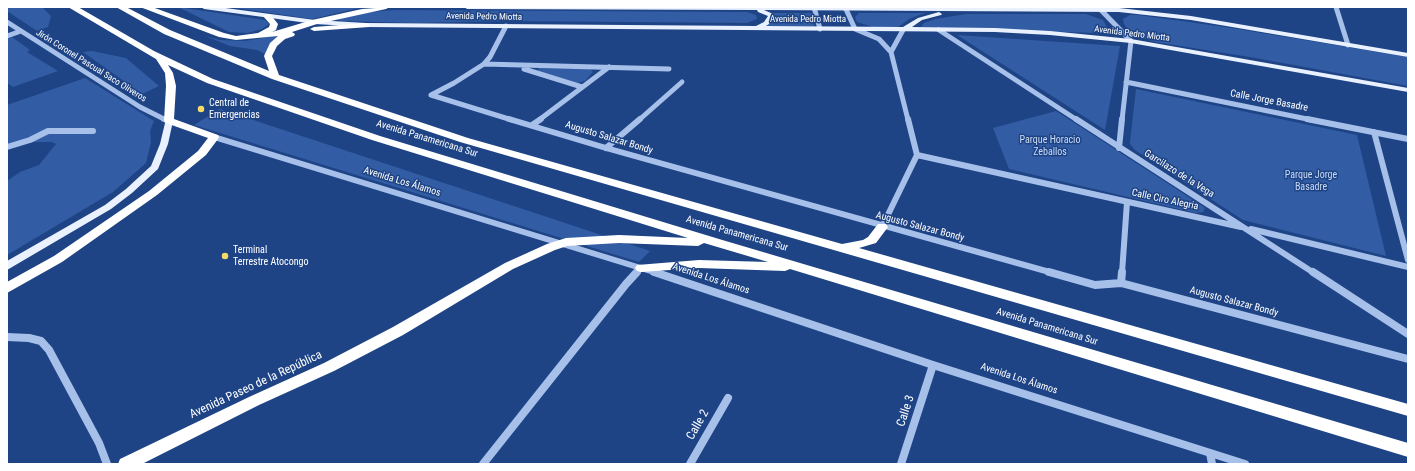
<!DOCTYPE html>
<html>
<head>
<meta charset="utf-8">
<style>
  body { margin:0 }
  #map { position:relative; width:1415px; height:471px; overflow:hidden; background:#1e4486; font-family:"Roboto Condensed",sans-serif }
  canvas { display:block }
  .frame { position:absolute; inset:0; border:8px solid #fff; pointer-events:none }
</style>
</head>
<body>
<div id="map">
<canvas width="1415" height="471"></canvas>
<div class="frame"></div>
</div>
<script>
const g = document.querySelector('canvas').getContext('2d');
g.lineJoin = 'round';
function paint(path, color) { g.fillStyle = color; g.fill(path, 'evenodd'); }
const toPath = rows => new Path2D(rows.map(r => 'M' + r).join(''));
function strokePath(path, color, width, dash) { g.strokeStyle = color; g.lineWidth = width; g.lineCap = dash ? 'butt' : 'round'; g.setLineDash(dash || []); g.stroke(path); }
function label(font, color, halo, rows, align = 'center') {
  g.font = font + ' "Roboto Condensed",sans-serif'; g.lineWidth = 3; g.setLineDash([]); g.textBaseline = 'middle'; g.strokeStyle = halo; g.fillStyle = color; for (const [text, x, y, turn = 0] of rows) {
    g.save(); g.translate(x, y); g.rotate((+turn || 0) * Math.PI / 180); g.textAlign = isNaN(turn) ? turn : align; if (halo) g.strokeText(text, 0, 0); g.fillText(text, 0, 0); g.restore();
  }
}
const green = toPath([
  [7,7,42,7,51,16,48,27,37,31,7,11],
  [178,7,265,20,269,24,262,29,248,33,229,32],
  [229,7,364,7,312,19],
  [393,10,747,12,756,15,757,19,747,23,504,21,415,23,341,21,337,19,371,12],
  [770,13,812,13,814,26,767,26,773,17],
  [859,13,925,13,909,19,898,27,873,27,857,22,855,17],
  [966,14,1086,14,1103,20,1108,29,1106,32,1094,33,921,27,924,23,935,19],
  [1130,15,1138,15,1225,27,1408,57,1408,86,1250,57,1155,42,1133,35,1128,30,1124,24,1123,19],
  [279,35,265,54,257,50,230,46,205,36,220,40,245,41],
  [957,35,1120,46,1105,130],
  [12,37,30,50,27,52,58,71,13,87,7,83,7,39],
  [92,51,126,58,159,86,142,94,83,52],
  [539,68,590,69,593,72,585,81,577,83,537,71],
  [85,78,154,121,150,131,151,142,146,163,113,192,7,255,7,181,20,172,39,165,56,144,52,142,27,142,7,145,7,105],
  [1136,89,1357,135,1386,256,1243,220,1135,150,1130,144,1130,142],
  [220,109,650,251,639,262,194,125],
  [1056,111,1201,205,1205,208,1203,212,1196,213,1009,169,993,128]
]);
const minorFar2 = toPath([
  [814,7,820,29],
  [845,7,855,29,879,39,891,52,908,120],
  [1098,7,1131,41,1122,120],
  [1336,7,1348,45],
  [7,22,140,107,166,120],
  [939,30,1077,120],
  [7,36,21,31],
  [891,52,903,30],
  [484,64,669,69],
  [524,69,582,87],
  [1126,82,1312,120],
  [431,95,512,120],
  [431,95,454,83,484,64,490,57,506,26],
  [539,120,609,67],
  [639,120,682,82]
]);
const minorFar1 = toPath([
  [164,119,169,121],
  [509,119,606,148,1053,273],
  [1076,119,1314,273],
  [1307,119,1408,139],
  [532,125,541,119],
  [1374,132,1408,260],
  [214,137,657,273],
  [7,147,30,140,48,131,93,131],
  [606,148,640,119],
  [1119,148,1122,119],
  [917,155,1241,227],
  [882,227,917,155,908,119],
  [1251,229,1408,267],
  [636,273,641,268],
  [1122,273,1127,202]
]);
const minor = toPath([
  [654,272,933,365,1245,464],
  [1049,272,1095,285,1121,283,1408,359],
  [1313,272,1408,334],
  [1121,283,1122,272],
  [7,337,29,338,41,341,49,350,99,443,107,464],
  [1210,453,1212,464],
  [483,464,626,284,637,272],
  [690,464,728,398],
  [901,464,933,365]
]);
const major = toPath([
  [201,7,218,7,315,20,366,23,756,26,764,22,768,16,758,12,757,10,467,9,464,7,1119,8,1191,16,1408,53,1408,57,1191,20,1119,12,764,10,771,13,774,16,769,24,766,26,903,27,918,18,939,12,942,14,941,15,922,20,912,27,995,28,1050,31,1131,39,1408,88,1408,92,1131,43,1050,35,995,32,366,27,315,24,204,9,201,7],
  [166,119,169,119,173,121,168,144,158,169,132,193,111,209,7,270,7,261,105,205,126,189,151,166,160,144,166,119]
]);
const highway = toPath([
  [68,7,78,7,154,51,213,79,380,136,719,239,1408,443,1408,457,790,269,785,271,699,268,641,272,637,271,635,268,637,265,699,260,768,262,704,243,698,246,619,243,567,246,555,250,513,269,403,335,334,371,259,405,142,464,118,464,120,459,249,397,324,363,393,327,505,263,547,244,566,238,619,235,688,238,372,140,207,83,168,65,173,73,176,86,174,119,218,135,219,137,218,139,206,155,157,195,62,262,7,293,7,282,54,256,149,191,198,151,208,138,166,123,164,121,166,86,165,73,156,59,68,7],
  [116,7,126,7,170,30,269,71,264,56,270,43,278,36,236,40,219,37,140,7,152,7,224,33,236,36,258,33,269,27,270,24,263,16,267,14,270,14,278,24,276,30,272,32,312,20,362,9,390,7,386,9,317,24,292,32,295,34,294,36,285,39,277,46,272,56,279,75,468,138,842,244,863,240,868,237,878,224,886,224,888,227,876,243,859,248,1408,404,1408,416,460,142,272,79,164,34,116,7],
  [366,23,370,25,369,27,314,31,310,29,314,27,366,23]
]);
const markers = [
  [201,109,4,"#f9da66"],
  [225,256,4,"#f9da66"]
];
const farStreetnames = [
  ["Avenida Pedro Miotta",484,17,1],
  ["Avenida Pedro Miotta",808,20],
  ["Avenida Pedro Miotta",1132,34,7],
  ["Jirón Coronel Pascual Saco Oliveros",91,66,32]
];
const streetNames = [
  ["Calle Jorge Basadre",1269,101,11],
  ["Augusto Salazar Bondy",609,138,17],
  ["Avenida Panamericana Sur",427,139,17],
  ["Garcilazo de la Vega",1179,174,32],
  ["Avenida Los Álamos",402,182,17],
  ["Calle Ciro Alegria",1165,200,12],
  ["Augusto Salazar Bondy",920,227,15],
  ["Avenida Panamericana Sur",737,234,16],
  ["Avenida Los Álamos",711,279,18],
  ["Augusto Salazar Bondy",1234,302,15],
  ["Avenida Panamericana Sur",1047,327,17],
  ["Avenida Los Álamos",1019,379,18]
];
const poiNames = [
  ["Central de",209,103],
  ["Emergencias",209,115],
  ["Terminal",233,250],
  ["Terrestre Atocongo",233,262]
];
const parkNames = [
  ["Parque Horacio",1050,140],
  ["Zeballos",1050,152],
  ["Parque Jorge",1311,175],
  ["Basadre",1311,187]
];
const nearStreetnames = [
  ["Avenida Paseo de la República",256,385,-25],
  ["Calle 3",906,411,-72],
  ["Calle 2",698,425,-60]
];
paint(green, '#325ca3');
strokePath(minorFar2, '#a6c0ea', 5);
strokePath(minorFar1, '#a6c0ea', 6);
strokePath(minor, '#a6c0ea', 8);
paint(major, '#eaf1fe');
paint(highway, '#fff');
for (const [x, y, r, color] of markers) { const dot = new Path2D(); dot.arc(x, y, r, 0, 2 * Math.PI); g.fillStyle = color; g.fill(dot); strokePath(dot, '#1e4486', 1.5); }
label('9px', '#fff', '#1e4486', farStreetnames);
label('10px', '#fff', '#1e4486', streetNames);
label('10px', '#fff', '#1e4486', poiNames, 'left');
label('10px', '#cbdcf8', '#1e4486', parkNames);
label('12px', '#fff', '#1e4486', nearStreetnames);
</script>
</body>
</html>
